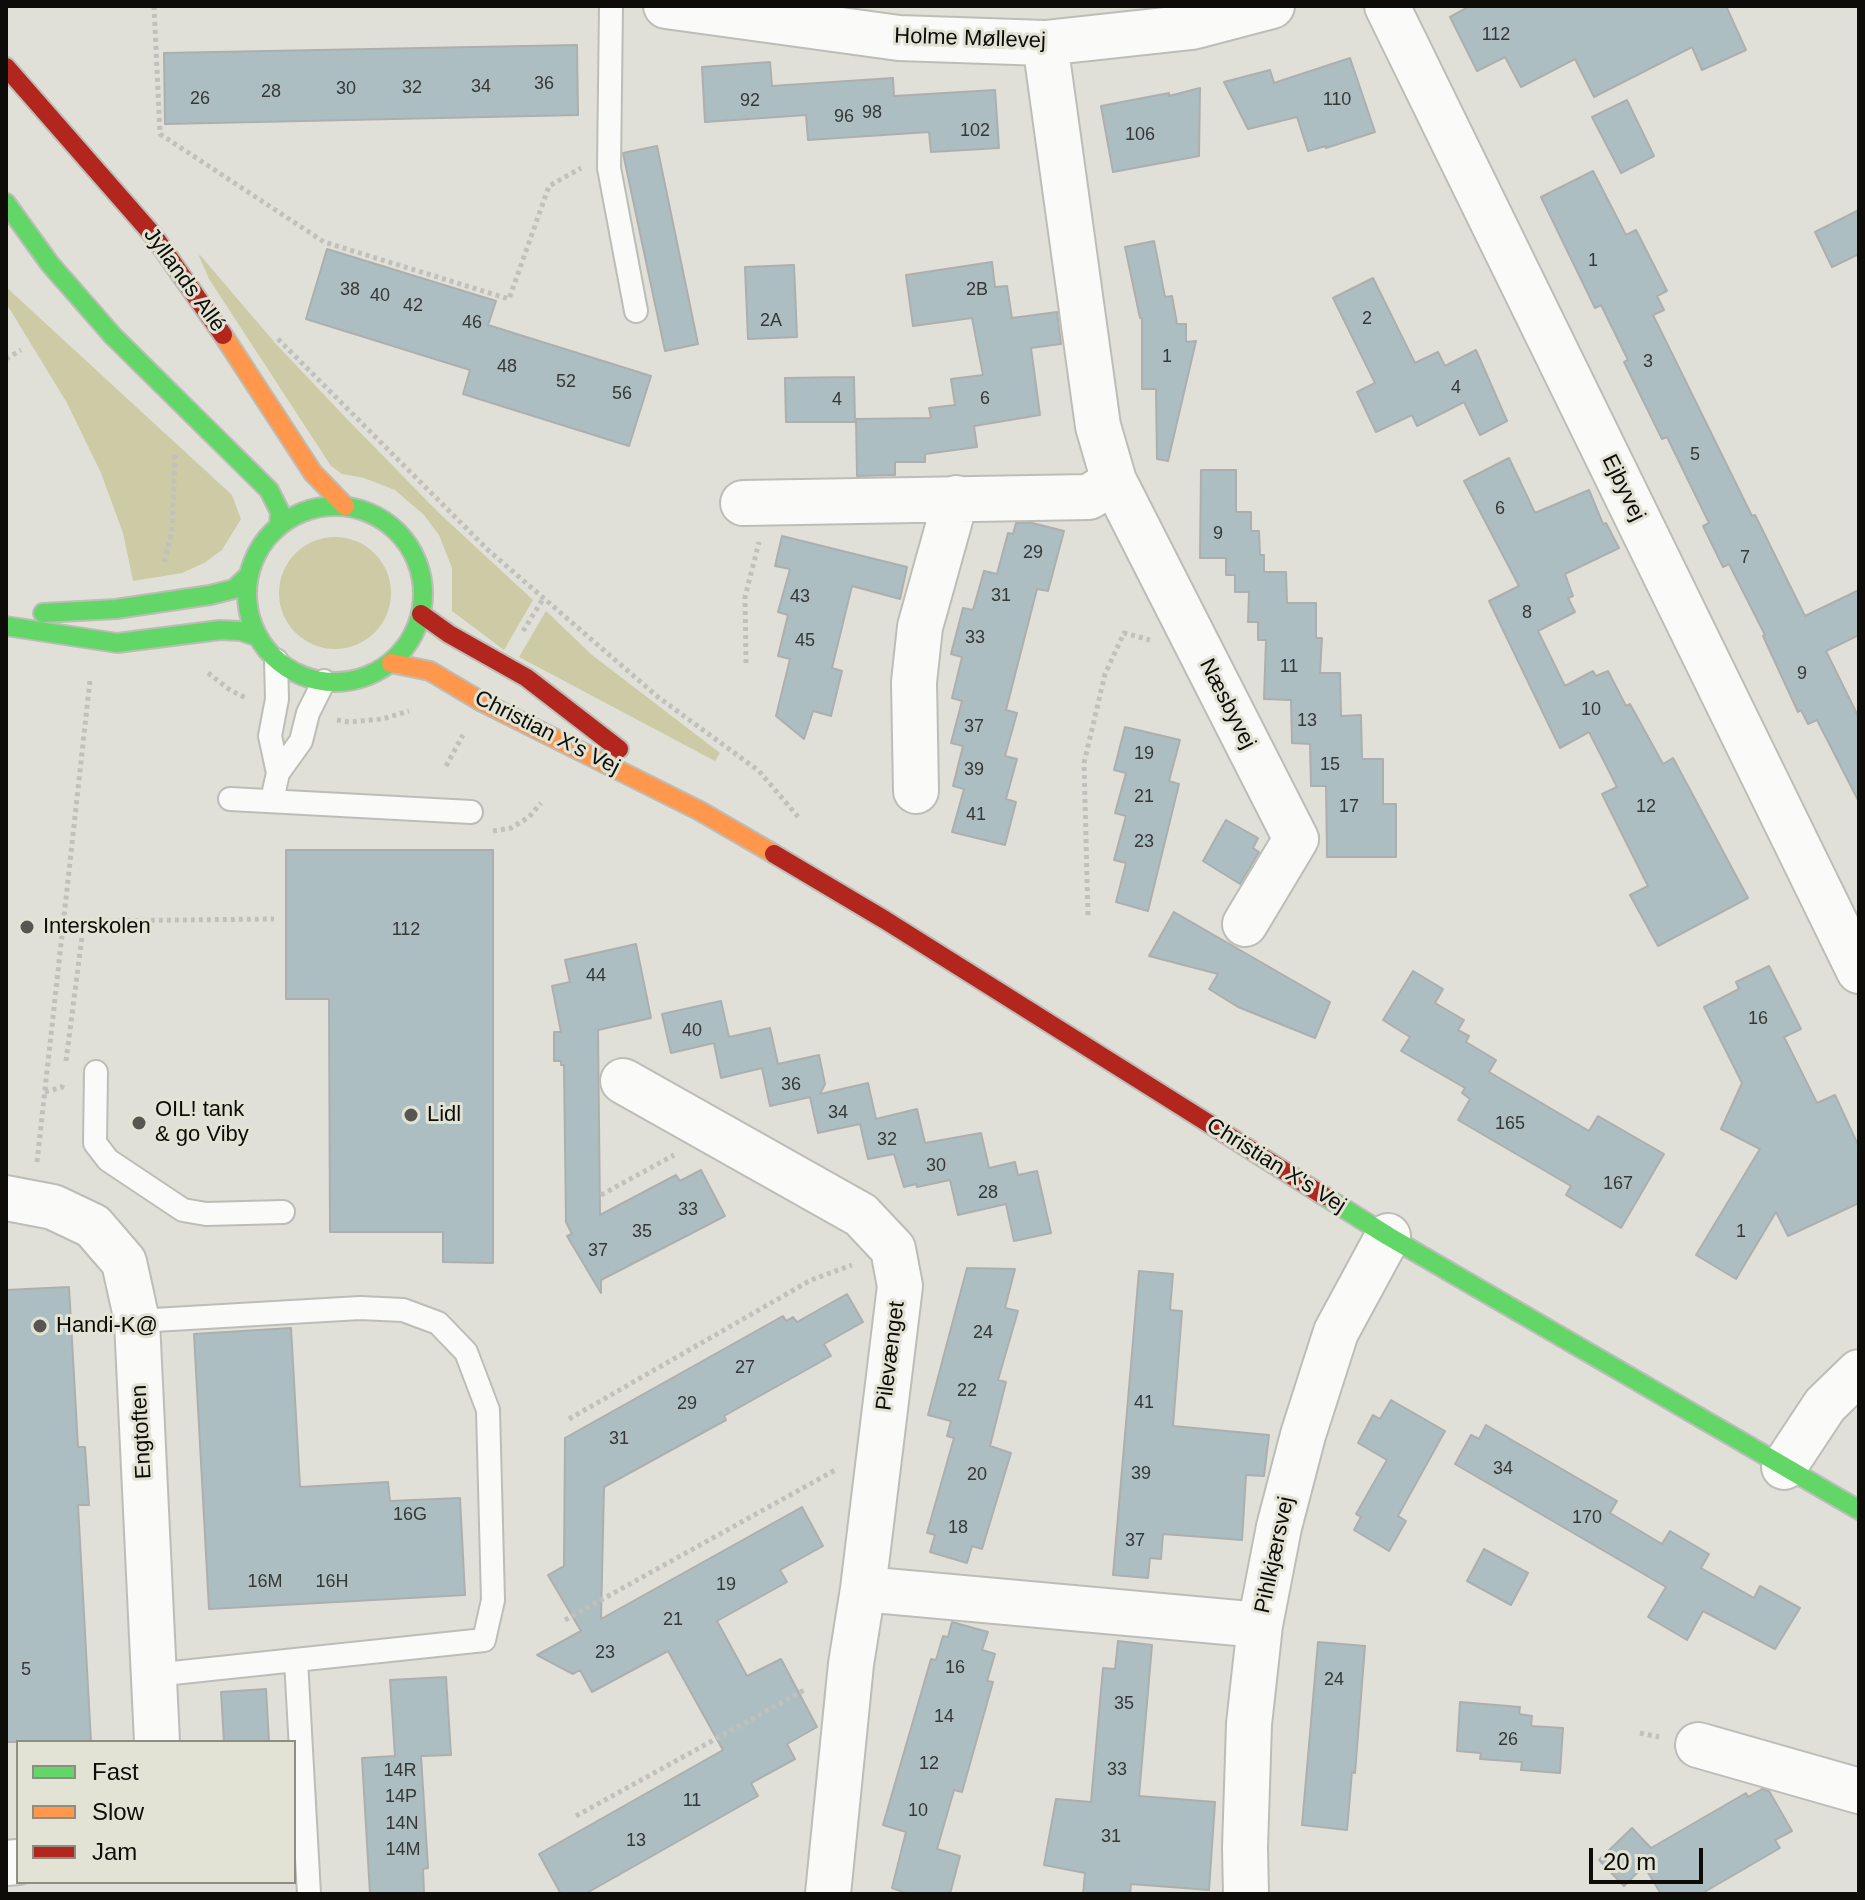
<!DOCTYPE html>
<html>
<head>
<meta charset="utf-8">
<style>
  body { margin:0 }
  #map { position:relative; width:1865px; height:1900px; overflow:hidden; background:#e0e0d8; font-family:Arial,sans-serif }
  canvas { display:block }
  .frame { position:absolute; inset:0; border:8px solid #0d0c08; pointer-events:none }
  .legend { position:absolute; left:16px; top:1740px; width:280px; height:144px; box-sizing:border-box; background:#e3e3d5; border:2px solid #8d8d83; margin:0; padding:10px 14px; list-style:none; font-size:24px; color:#0d0c08 }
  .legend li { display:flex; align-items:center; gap:16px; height:40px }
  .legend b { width:40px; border:2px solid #8d8d83 }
  .scale { position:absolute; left:1589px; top:1848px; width:114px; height:36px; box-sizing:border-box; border:4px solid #0d0c08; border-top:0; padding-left:10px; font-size:24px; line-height:28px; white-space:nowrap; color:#0d0c08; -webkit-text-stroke:6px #e3e3d5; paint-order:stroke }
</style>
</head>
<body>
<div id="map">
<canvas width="1865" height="1900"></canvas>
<div class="frame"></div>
<ul class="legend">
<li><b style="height:10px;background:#63d668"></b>Fast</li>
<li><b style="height:10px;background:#ff974d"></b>Slow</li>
<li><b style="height:10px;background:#b3261e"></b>Jam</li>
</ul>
<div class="scale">20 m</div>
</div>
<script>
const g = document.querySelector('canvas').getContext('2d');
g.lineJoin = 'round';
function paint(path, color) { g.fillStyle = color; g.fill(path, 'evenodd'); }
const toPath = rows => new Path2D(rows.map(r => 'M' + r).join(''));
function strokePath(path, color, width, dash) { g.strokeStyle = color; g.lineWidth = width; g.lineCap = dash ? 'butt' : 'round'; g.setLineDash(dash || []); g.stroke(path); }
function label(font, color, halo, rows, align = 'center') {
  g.font = font + ' Arial,sans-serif'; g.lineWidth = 6; g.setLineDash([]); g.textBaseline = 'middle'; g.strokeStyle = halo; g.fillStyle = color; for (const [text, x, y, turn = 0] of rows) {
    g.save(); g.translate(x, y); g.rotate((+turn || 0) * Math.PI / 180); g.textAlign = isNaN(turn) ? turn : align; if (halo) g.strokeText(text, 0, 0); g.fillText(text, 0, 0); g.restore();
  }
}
const green = toPath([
  [200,255,276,344,347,419,439,513,533,600,504,650,452,611,452,568,439,535,424,515,395,490,364,478,342,474,331,466,209,279,199,256],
  [6,287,232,495,241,519,222,550,204,563,182,573,133,581,123,533,101,473,67,403,6,303],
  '279 593a56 56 0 1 1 112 0a56 56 0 1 1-112 0Z',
  [546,611,592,655,720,753,715,761,519,657]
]);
const building = toPath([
  [1470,6,1726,6,1746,50,1702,70,1692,47,1594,97,1575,59,1521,87,1505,57,1477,71,1450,17,1470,6],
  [577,45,578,115,165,124,164,53,577,45],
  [1350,58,1375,132,1326,148,1326,146,1308,151,1297,117,1248,129,1224,82,1270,70,1274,83,1350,58],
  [770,62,772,86,893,78,894,96,995,90,999,148,931,152,929,132,808,140,806,115,705,122,702,67,770,62],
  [1200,88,1199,156,1113,172,1101,106,1169,93,1169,96,1200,88],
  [1627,100,1654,156,1621,173,1592,117,1627,100],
  [657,146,698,344,665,351,623,153,657,146],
  [1593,171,1626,235,1636,230,1667,291,1657,296,1664,310,1653,315,1752,516,1755,515,1805,616,1859,590,1859,635,1826,651,1859,718,1859,802,1817,720,1808,724,1801,710,1798,712,1763,636,1765,635,1729,564,1723,567,1703,526,1709,523,1667,437,1662,439,1624,362,1628,360,1601,305,1595,308,1541,197,1593,171],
  [1859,210,1859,254,1832,267,1815,232,1859,210],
  [1154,241,1165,297,1172,296,1177,324,1186,324,1186,342,1196,341,1168,461,1157,459,1156,389,1142,389,1142,318,1140,318,1125,247,1154,241],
  [327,249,496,301,488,325,651,376,629,446,463,394,470,370,306,319,327,249],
  [992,262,995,287,1007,286,1012,318,1057,312,1061,344,1031,348,1040,415,974,426,977,447,925,454,925,462,895,462,895,475,857,476,856,419,931,418,929,408,955,405,951,379,983,375,972,318,913,326,906,275,992,262],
  [794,265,797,337,748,339,745,267,794,265],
  [1373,278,1415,363,1438,352,1445,366,1476,350,1507,421,1480,435,1464,402,1417,426,1412,415,1376,432,1357,392,1375,383,1333,298,1373,278],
  [854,377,855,422,786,422,785,378,854,377],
  [1509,458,1535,513,1589,490,1603,524,1606,523,1619,548,1565,574,1573,596,1568,598,1575,612,1538,631,1565,686,1593,671,1596,676,1608,671,1626,706,1630,704,1663,764,1673,758,1748,898,1658,946,1630,895,1648,886,1602,794,1617,787,1589,732,1560,748,1489,601,1519,586,1464,481,1509,458],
  [1201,470,1236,470,1236,512,1251,512,1251,531,1259,531,1260,555,1264,555,1264,572,1286,572,1287,603,1316,603,1316,638,1322,638,1320,673,1340,673,1341,716,1361,715,1362,759,1383,759,1383,804,1396,804,1396,857,1327,857,1326,786,1311,786,1310,744,1292,743,1291,700,1264,699,1266,640,1258,640,1258,622,1248,622,1249,592,1235,592,1235,575,1226,575,1226,558,1200,558,1201,470],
  [1016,523,1032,523,1064,531,1048,591,1037,589,1006,710,1017,713,1005,756,1017,759,1006,799,1016,802,1005,845,952,832,964,789,953,786,963,746,951,743,962,701,952,698,962,657,951,654,963,608,973,610,984,571,997,574,1008,533,1013,534,1016,523],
  [782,536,907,567,900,599,852,586,832,668,842,671,831,716,813,711,804,739,776,716,790,659,778,656,788,615,778,612,790,569,775,566,782,536],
  [1125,727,1180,740,1169,781,1179,784,1148,911,1116,902,1126,863,1114,860,1126,816,1115,813,1126,773,1114,770,1125,727],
  [1226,820,1258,838,1253,848,1259,852,1240,884,1203,861,1226,820],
  [286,850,493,850,493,1263,443,1262,443,1232,330,1232,329,999,286,999,286,850],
  [1174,912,1330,1002,1315,1038,1238,1007,1209,989,1218,974,1149,956,1174,912],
  [636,944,651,1018,598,1030,600,1215,676,1175,680,1181,701,1170,725,1216,601,1280,601,1293,567,1236,572,1234,566,1222,564,1065,561,1065,561,1061,554,1061,554,1032,561,1032,552,986,570,982,565,960,636,944],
  [1769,966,1801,1029,1784,1037,1817,1103,1835,1095,1859,1147,1859,1203,1788,1236,1776,1212,1736,1279,1696,1255,1760,1149,1721,1129,1742,1083,1704,1007,1739,989,1736,982,1769,966],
  [1413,971,1443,989,1435,1003,1464,1020,1458,1030,1469,1036,1466,1042,1496,1060,1489,1072,1589,1131,1598,1116,1664,1154,1621,1228,1566,1195,1571,1186,1458,1120,1470,1099,1462,1093,1465,1088,1401,1051,1410,1037,1383,1020,1413,971],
  [721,1001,729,1037,770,1028,778,1064,819,1055,825,1084,820,1094,868,1083,876,1119,917,1109,925,1143,981,1133,989,1168,1015,1162,1018,1175,1037,1171,1051,1233,1014,1241,1006,1204,958,1215,950,1180,917,1187,916,1184,904,1187,894,1154,868,1159,860,1124,818,1133,810,1097,770,1106,762,1068,721,1078,714,1043,671,1053,662,1014,721,1001],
  [967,1268,1015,1269,1005,1308,1018,1311,998,1380,1006,1382,990,1446,1011,1453,982,1549,972,1546,967,1563,930,1552,935,1535,927,1533,954,1438,947,1436,951,1421,928,1415,967,1268],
  [1139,1271,1173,1274,1170,1310,1182,1311,1173,1426,1269,1435,1264,1476,1246,1475,1242,1540,1163,1534,1161,1559,1150,1558,1148,1578,1113,1575,1139,1271],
  [69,1287,78,1447,85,1447,89,1505,78,1505,91,1742,6,1742,6,1290,69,1287],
  [847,1294,863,1322,824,1344,831,1356,724,1416,726,1420,604,1487,601,1619,802,1507,823,1546,780,1570,787,1582,717,1621,747,1676,781,1659,817,1727,787,1744,795,1759,751,1783,758,1796,585,1894,561,1894,539,1854,723,1750,668,1651,592,1692,580,1670,573,1674,537,1655,581,1631,548,1575,564,1566,565,1438,783,1316,786,1321,793,1317,797,1322,847,1294],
  [291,1328,300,1487,388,1482,390,1501,460,1498,465,1595,209,1609,194,1334,291,1328],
  [1391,1400,1445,1431,1398,1516,1406,1521,1389,1551,1354,1530,1361,1517,1356,1514,1387,1460,1358,1443,1373,1415,1380,1419,1391,1400],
  [1486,1425,1617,1501,1610,1513,1662,1544,1670,1531,1709,1554,1701,1568,1754,1598,1760,1586,1800,1608,1775,1649,1703,1611,1687,1640,1648,1617,1666,1587,1455,1464,1471,1435,1479,1439,1486,1425],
  [1484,1549,1528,1573,1511,1605,1467,1581,1484,1549],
  [952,1622,988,1632,982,1650,995,1654,987,1681,993,1682,962,1792,954,1790,937,1849,960,1856,950,1894,909,1894,892,1888,906,1832,883,1825,931,1659,936,1660,943,1636,948,1637,952,1622],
  [1118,1641,1152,1645,1139,1796,1215,1802,1209,1890,1131,1884,1130,1894,1083,1894,1085,1873,1044,1865,1056,1799,1091,1802,1103,1668,1115,1669,1118,1641],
  [1318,1642,1365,1646,1355,1773,1352,1772,1347,1830,1302,1825,1318,1642],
  [446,1677,451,1755,421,1756,428,1868,423,1869,424,1894,370,1894,362,1758,395,1756,390,1680,446,1677],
  [266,1689,269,1742,224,1742,221,1692,266,1689],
  [1460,1702,1520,1707,1519,1714,1532,1716,1531,1726,1563,1728,1560,1773,1521,1770,1522,1762,1480,1759,1481,1753,1457,1751,1460,1702],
  [1762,1789,1769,1791,1792,1831,1775,1840,1780,1848,1701,1894,1661,1894,1644,1866,1624,1886,1599,1860,1632,1828,1651,1848,1746,1793,1748,1797,1762,1789]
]);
const path = toPath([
  [154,6,160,134,324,242,509,299,549,186,581,168],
  [278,339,488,550,658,697,759,771,799,818],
  [6,359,21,350],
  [164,562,172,531,175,454],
  [523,631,543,599],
  [746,663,745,597,759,542],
  [208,673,230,690,246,698],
  [337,720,349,722,382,719,409,711],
  [446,766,463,735],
  [493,831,511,828,529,817,541,803],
  [1088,915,1084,763,1105,674,1124,633,1150,640],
  [66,1061,84,921,274,919],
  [45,1092,62,1087,63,1082],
  [37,1162,90,680],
  [601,1195,674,1155],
  [569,1419,811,1280,852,1265],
  [565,1620,837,1469],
  [1640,1733,1659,1737],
  [576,1816,806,1689]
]);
const lane = toPath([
  [611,6,609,168,636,311],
  [278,773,301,741,308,713,324,681],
  [230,799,471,812],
  [272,800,278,773,270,736,277,699,276,660],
  [96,1072,95,1143,108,1160,183,1210,206,1214,283,1212],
  [137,1321,360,1308,403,1310,438,1323,466,1352,488,1410,493,1600,484,1640,154,1675],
  [296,1660,309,1894]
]);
const street = toPath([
  [666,6,899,38,1045,43,1192,27,1272,6],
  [1387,6,1859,971],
  [1045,43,1098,426,1114,481,1296,839,1245,924],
  [743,503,1089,497,1114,481],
  [916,791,914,682,920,627,956,498],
  [623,1081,861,1215,893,1249,900,1286,863,1589,851,1664,828,1894],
  [6,1198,53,1207,93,1226,124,1262,137,1321,157,1742],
  [1784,1467,1825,1405,1859,1372],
  [863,1589,1260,1625],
  [1698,1745,1859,1791],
  [6,1863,18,1862],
  [1246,1894,1245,1848,1249,1724,1260,1625,1279,1527,1303,1435,1336,1332,1388,1236]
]);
const fast = toPath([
  [6,203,50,264,113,336,269,490,280,512,279,525],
  '247 594a88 88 0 1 1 176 0a88 88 0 1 1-176 0Z',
  [43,613,116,609,210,595,234,589,249,575],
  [6,626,117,643,220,630,241,631,258,637],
  [1324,1196,1388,1236,1859,1510]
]);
const slow = toPath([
  [223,335,313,473,345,506],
  [391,663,430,671,482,702,700,811,774,854]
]);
const jam = toPath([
  [6,67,153,235,223,335],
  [421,614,449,634,527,678,619,749],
  [774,854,885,920,1324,1196]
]);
const markers = [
  [27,927,8,"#575651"],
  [411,1115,8,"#575651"],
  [139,1123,8,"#575651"],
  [40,1326,8,"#575651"]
];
const numberNames = [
  ["112",1496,35],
  ["36",544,84],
  ["34",481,87],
  ["32",412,88],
  ["30",346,89],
  ["28",271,92],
  ["26",200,99],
  ["110",1337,100],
  ["92",750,101],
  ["98",872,113],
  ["96",844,117],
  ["102",975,131],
  ["106",1140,135],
  ["1",1593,261],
  ["38",350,290],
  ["2B",977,290],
  ["40",380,296],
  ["42",413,306],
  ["2",1367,319],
  ["2A",771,321],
  ["46",472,323],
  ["1",1167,357],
  ["3",1648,362],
  ["48",507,367],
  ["52",566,382],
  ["4",1456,388],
  ["56",622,394],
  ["6",985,399],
  ["4",837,400],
  ["5",1695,455],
  ["6",1500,509],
  ["9",1218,534],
  ["29",1033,553],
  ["7",1745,558],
  ["31",1001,596],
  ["43",800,597],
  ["8",1527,613],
  ["33",975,638],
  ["45",805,641],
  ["11",1289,667],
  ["9",1802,674],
  ["10",1591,710],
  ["13",1307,721],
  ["37",974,727],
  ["19",1144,754],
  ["15",1330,765],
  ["39",974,770],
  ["21",1144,797],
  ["17",1349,807],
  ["12",1646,807],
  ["41",976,815],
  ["23",1144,842],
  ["112",406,930],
  ["44",596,976],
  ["16",1758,1019],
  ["40",692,1031],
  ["36",791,1085],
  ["34",838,1113],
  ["165",1510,1124],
  ["32",887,1140],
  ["30",936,1166],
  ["167",1618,1184],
  ["28",988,1193],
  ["33",688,1210],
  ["35",642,1232],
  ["1",1741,1232],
  ["37",598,1251],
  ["24",983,1333],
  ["27",745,1368],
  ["22",967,1391],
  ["41",1144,1403],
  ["29",687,1404],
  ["31",619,1439],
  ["34",1503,1469],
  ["39",1141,1474],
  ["20",977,1475],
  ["16G",410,1515],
  ["170",1587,1518],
  ["18",958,1528],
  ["37",1135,1541],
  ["16M",265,1582],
  ["16H",332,1582],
  ["19",726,1585],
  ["21",673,1620],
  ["23",605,1653],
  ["16",955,1668],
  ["5",26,1670],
  ["24",1334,1680],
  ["35",1124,1704],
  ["14",944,1717],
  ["26",1508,1740],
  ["12",929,1764],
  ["33",1117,1770],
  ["14R",400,1771],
  ["14P",401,1797],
  ["11",692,1801],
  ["10",918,1811],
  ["14N",402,1824],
  ["31",1111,1837],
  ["13",636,1841],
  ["14M",403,1850]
];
const streetNames = [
  ["Holme Møllevej",970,39,2],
  ["Jyllands Allé",184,280,54],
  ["Ejbyvej",1623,488,64],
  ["Næsbyvej",1227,704,63],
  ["Christian X's Vej",547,733,27],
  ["Christian X's Vej",1276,1166,32],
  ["Pilevænget",891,1356,-83],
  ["Engtoften",142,1432,-93],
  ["Pihlkjærsvej",1275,1555,-78]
];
const poiNames = [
  ["Interskolen",43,927],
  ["OIL! tank",155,1110],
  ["& go Viby",155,1135],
  ["Lidl",427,1115],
  ["Handi-K@",56,1326]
];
paint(green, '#cccba5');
paint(building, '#adbec2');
strokePath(building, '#acafad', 2);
strokePath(lane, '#bdbdb8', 26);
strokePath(street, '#bdbdb8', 48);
strokePath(fast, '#bdbdb8', 22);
strokePath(slow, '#bdbdb8', 22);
strokePath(jam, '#bdbdb8', 22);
strokePath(path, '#c1c0bd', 5, [4, 4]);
strokePath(lane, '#fafaf9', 22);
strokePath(street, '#fafaf9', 44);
strokePath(fast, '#63d668', 18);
strokePath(slow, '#ff974d', 18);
strokePath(jam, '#b3261e', 18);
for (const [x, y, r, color] of markers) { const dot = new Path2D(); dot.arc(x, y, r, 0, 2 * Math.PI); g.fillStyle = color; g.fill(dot); strokePath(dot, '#e3e3d5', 3); }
label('18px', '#353836', null, numberNames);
label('22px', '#0d0c08', '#e3e3d5', streetNames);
label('22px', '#0d0c08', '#e3e3d5', poiNames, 'left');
</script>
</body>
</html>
